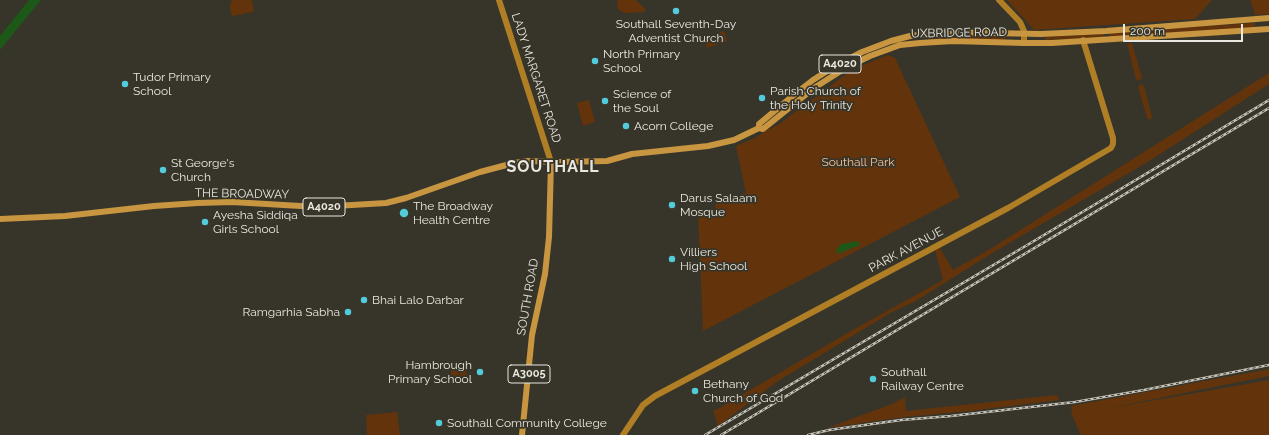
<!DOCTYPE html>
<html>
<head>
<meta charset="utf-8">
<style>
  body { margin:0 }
  #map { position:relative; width:1269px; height:435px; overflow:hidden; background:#373529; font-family:Raleway,sans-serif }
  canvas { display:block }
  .scale { position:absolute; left:1123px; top:24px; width:120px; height:18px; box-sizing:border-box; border:2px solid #e9e7e0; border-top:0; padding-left:5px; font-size:12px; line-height:14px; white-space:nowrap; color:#e9e7e0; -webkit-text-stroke:3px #373529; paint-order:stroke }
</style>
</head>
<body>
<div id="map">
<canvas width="1269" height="435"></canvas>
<div class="scale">200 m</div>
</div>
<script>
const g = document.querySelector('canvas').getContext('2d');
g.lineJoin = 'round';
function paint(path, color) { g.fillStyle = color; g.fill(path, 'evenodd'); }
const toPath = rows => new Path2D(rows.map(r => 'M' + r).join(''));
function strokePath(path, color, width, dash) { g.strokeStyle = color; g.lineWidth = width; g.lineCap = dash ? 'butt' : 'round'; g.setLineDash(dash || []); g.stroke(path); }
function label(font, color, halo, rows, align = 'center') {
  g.font = font + ' Raleway,sans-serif'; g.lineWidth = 3.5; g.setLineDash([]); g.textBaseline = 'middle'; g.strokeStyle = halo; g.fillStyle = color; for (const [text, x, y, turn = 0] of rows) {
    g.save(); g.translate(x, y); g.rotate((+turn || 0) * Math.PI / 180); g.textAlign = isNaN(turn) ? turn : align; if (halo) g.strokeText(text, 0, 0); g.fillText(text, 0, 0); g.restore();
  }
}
const green = toPath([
  [232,0,252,0,254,11,252,12,233,16,231,14,230,5],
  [617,0,636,0,645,9,645,12,624,13,618,9],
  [1007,0,1212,0,1195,19,1034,30],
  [1250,0,1269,0,1269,14,1254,15,1254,10],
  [1253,23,1255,24,1255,26,1253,27,1165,33,1164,31,1165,29],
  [1157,30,1158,34,1110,37,1109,36,1110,33],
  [724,31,727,41,707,48,704,38],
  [1103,34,1104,35,1103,37,1045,40,1045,37],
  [939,35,1005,37,1005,41,929,40,928,39,929,36],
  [1132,43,1142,78,1139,81,1136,79,1127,44],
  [888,55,895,58,960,197,703,331,698,213,716,210,715,204,746,193,736,146,755,138,767,130,778,125,845,75,861,66],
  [1269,73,1269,84,1146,163,994,252,914,302,892,312,778,381,718,426,713,410,716,410,851,331,943,280,935,250,939,247,953,270,992,248],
  [1141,84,1144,86,1152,117,1150,120,1147,118,1138,87],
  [589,100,595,122,583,126,577,103],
  [465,362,467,377,460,378,458,363],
  [457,363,459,379,452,380,450,364],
  [1269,369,1269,376,1105,409,1269,380,1269,435,1081,435,1072,415,1071,406],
  [1057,395,1059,400,970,411,904,417,827,428,892,404,905,397,906,411],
  [397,412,400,435,367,435,366,415]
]);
const water = toPath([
  [29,0,41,0,0,50,0,36],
  [858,241,860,245,837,254,837,248,842,244]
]);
const secondary = toPath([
  [499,0,551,162],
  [999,0,1020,22,1024,31,1024,43],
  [623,435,643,405,655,396,1008,208,1111,148,1113,144,1113,138,1083,40]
]);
const primary = toPath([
  [759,128,759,124,795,94,813,80,832,68,862,52,891,41,910,36,943,32,1041,34,1106,31,1269,18],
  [0,219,65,216,154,206,198,203,232,202,318,207,386,203,406,198,480,172,514,163,528,161,559,162,607,161,632,154,708,146,734,140,759,128,763,129,814,88,847,67,870,56,900,45,920,43,953,41,1024,43,1052,43,1269,29],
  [522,435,532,335,545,274,549,237,551,162]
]);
const rail = toPath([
  [705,435,1029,244,1269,100],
  [721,435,1269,108],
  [808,435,829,430,901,420,951,416,1075,402,1144,390,1269,365]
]);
const markers = [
  [676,11,4,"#52cbda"],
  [595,61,4,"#52cbda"],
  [125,84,4,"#52cbda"],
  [762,98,4,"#52cbda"],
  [605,101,4,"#52cbda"],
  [626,126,4,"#52cbda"],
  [163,170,4,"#52cbda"],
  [672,205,4,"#52cbda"],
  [404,213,5,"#52cbda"],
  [205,222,4,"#52cbda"],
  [672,259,4,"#52cbda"],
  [364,300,4,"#52cbda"],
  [348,312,4,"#52cbda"],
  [480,372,4,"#52cbda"],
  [873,379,4,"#52cbda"],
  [695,391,4,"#52cbda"],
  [439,423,4,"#52cbda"]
];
const shields = [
  [840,64,42],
  [324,207,42],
  [529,374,42]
];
const shieldNames = [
  ["A4020",840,64],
  ["A4020",324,207],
  ["A3005",529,374]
];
const poiNames = [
  ["Southall Seventh-Day",676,24,"center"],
  ["Adventist Church",676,38,"center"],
  ["North Primary",603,54],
  ["School",603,68],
  ["Tudor Primary",133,77],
  ["School",133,91],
  ["Parish Church of",770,91],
  ["the Holy Trinity",770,105],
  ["Science of",613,94],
  ["the Soul",613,108],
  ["Acorn College",634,126],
  ["St George's",171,163],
  ["Church",171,177],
  ["Darus Salaam",680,198],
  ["Mosque",680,212],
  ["The Broadway",413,206],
  ["Health Centre",413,220],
  ["Ayesha Siddiqa",213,215],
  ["Girls School",213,229],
  ["Villiers",680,252],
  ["High School",680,266],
  ["Bhai Lalo Darbar",372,300],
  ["Ramgarhia Sabha",340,312,"right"],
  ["Hambrough",472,365,"right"],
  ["Primary School",472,379,"right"],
  ["Southall",881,372],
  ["Railway Centre",881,386],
  ["Bethany",703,384],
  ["Church of God",703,398],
  ["Southall Community College",447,423]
];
const streetNames = [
  ["UXBRIDGE ROAD",959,33,-1],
  ["LADY MARGARET ROAD",536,78,72],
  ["THE BROADWAY",242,194,1],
  ["PARK AVENUE",906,250,-28],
  ["SOUTH ROAD",528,297,-80]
];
const parkNames = [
  ["Southall Park",858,162]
];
const districtNames = [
  ["SOUTHALL",553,167]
];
paint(green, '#63340b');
paint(water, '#1d5818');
strokePath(secondary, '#b07e24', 6);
strokePath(primary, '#c89540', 6);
strokePath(rail, '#c6c4bc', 2.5);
strokePath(rail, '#373529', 1, [3]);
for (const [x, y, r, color] of markers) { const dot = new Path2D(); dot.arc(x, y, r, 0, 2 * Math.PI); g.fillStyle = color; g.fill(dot); strokePath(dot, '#373529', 1.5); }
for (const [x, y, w] of shields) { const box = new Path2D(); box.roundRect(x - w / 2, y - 9, w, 18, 3); g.fillStyle = '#373529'; g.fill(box); strokePath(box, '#e9e7e0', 1); }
label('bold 11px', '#e9e7e0', null, shieldNames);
label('12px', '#e9e7e0', '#373529', poiNames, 'left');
label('12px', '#e9e7e0', '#373529', streetNames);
label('12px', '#fbc198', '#373529', parkNames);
g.letterSpacing = '1px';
label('bold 16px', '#e9e7e0', '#373529', districtNames);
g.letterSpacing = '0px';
</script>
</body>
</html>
